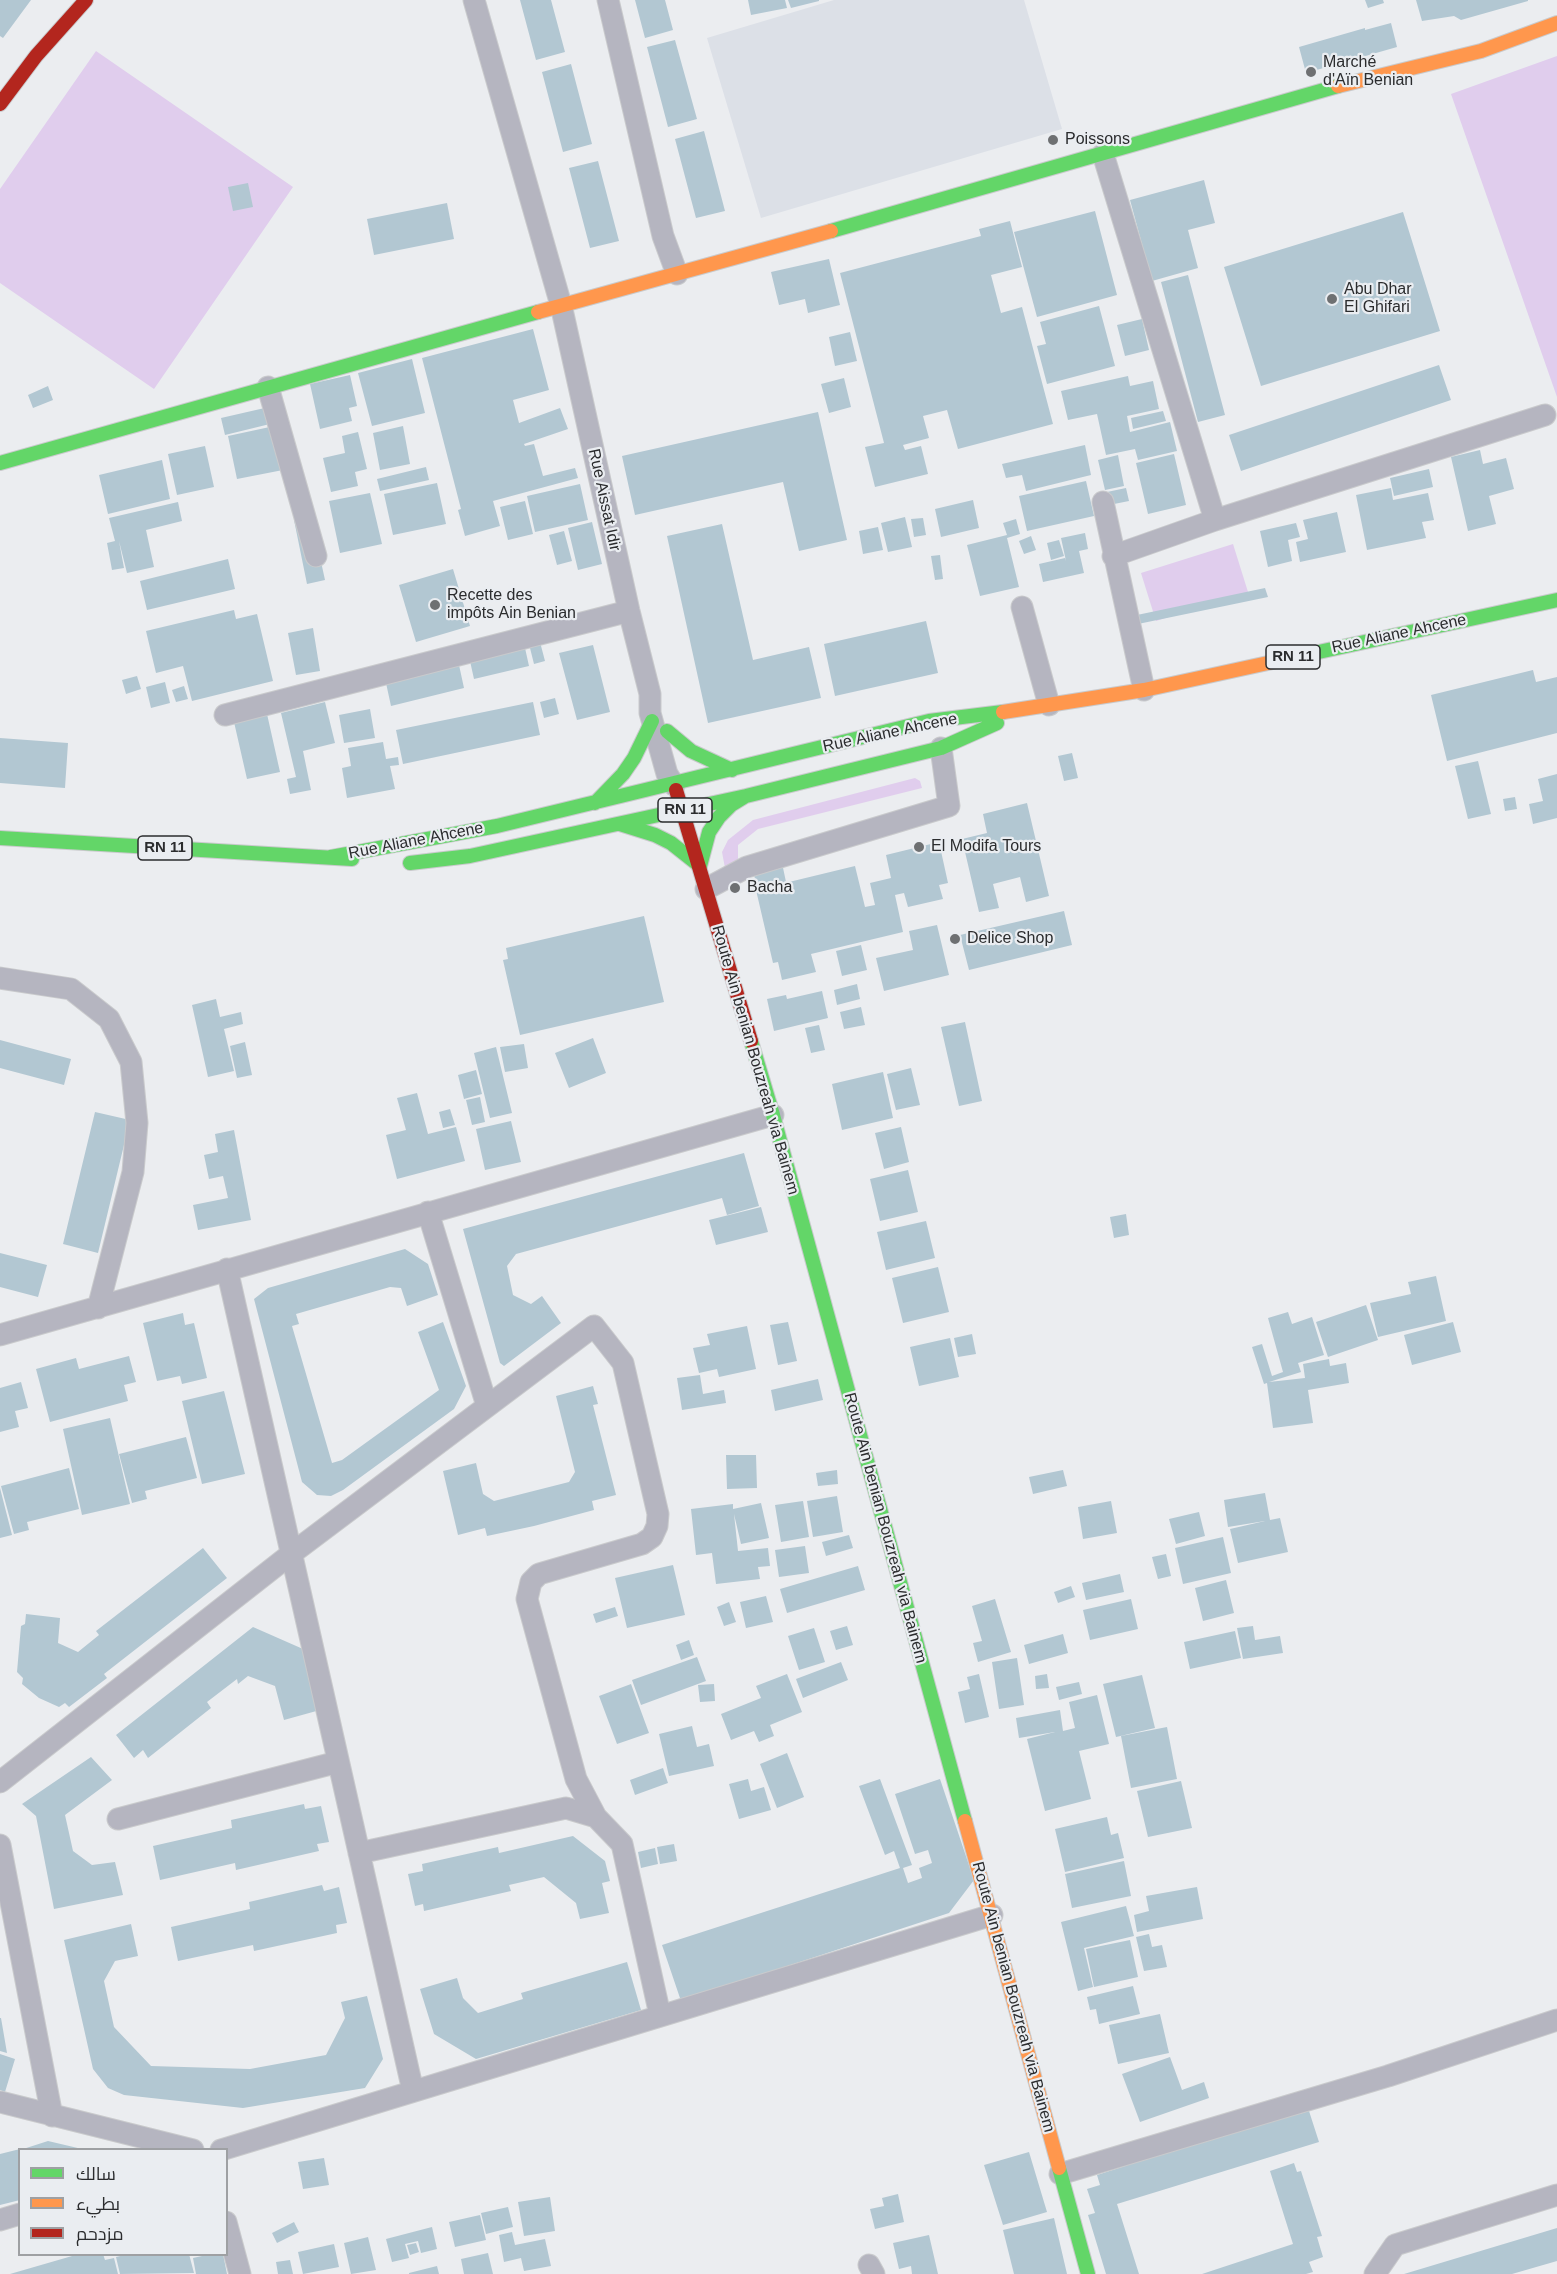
<!DOCTYPE html>
<html>
<head>
<meta charset="utf-8">
<style>
  body { margin:0 }
  #map { position:relative; width:1557px; height:2274px; overflow:hidden; background:#ebedf0; font-family:Helvetica,Cairo,sans-serif }
  canvas { display:block }
  .legend { position:absolute; left:18px; top:2148px; width:210px; height:108px; box-sizing:border-box; background:#eaedf1; border:2px solid #9ea0a3; margin:0; padding:8px 10px; list-style:none; font-size:18px; color:#2b2c2e }
  .legend li { display:flex; align-items:center; gap:12px; height:30px }
  .legend b { width:30px; border:2px solid #9ea0a3 }
</style>
</head>
<body>
<div id="map">
<canvas width="1557" height="2274"></canvas>
<ul class="legend">
<li><b style="height:8px;background:#63d668"></b>سالك</li>
<li><b style="height:8px;background:#ff974d"></b>بطيء</li>
<li><b style="height:8px;background:#b3261e"></b>مزدحم</li>
</ul>
</div>
<script>
const g = document.querySelector('canvas').getContext('2d');
g.lineJoin = 'round';
function paint(path, color) { g.fillStyle = color; g.fill(path, 'evenodd'); }
const toPath = rows => new Path2D(rows.map(r => 'M' + r).join(''));
function strokePath(path, color, width, dash) { g.strokeStyle = color; g.lineWidth = width; g.lineCap = dash ? 'butt' : 'round'; g.setLineDash(dash || []); g.stroke(path); }
function label(font, color, halo, rows, align = 'center') {
  g.font = font + ' Helvetica,sans-serif'; g.lineWidth = 4.5; g.setLineDash([]); g.textBaseline = 'middle'; g.strokeStyle = halo; g.fillStyle = color; for (const [text, x, y, turn = 0] of rows) {
    g.save(); g.translate(x, y); g.rotate((+turn || 0) * Math.PI / 180); g.textAlign = isNaN(turn) ? turn : align; if (halo) g.strokeText(text, 0, 0); g.fillText(text, 0, 0); g.restore();
  }
}
const built = toPath([
  [834,0,1024,0,1062,129,761,218,707,38]
]);
const green = toPath([
  [96,51,293,187,154,389,0,283,0,189],
  [1557,56,1557,397,1451,94],
  [1233,544,1248,592,1156,621,1141,573],
  [915,778,920,781,922,788,758,829,738,845,738,864,725,868,722,852,728,840,753,820]
]);
const building = toPath([
  [0,0,31,0,3,38,0,36],
  [520,0,551,0,565,52,536,60],
  [635,0,665,0,673,30,645,38],
  [748,0,785,0,787,8,751,15],
  [788,0,819,0,819,1,791,8],
  [1365,0,1383,0,1384,3,1368,8],
  [1416,0,1528,0,1528,1,1461,20,1454,16,1422,21],
  [1391,23,1397,47,1306,73,1299,47,1365,28,1365,30],
  [675,40,697,119,668,127,647,47],
  [571,64,592,144,563,152,542,72],
  [704,131,725,211,696,218,675,139],
  [598,161,619,241,590,248,569,168],
  [1204,180,1215,223,1188,230,1198,268,1152,281,1130,200],
  [248,183,253,207,233,211,228,187],
  [447,203,454,239,374,255,367,219],
  [1095,211,1117,295,1037,317,1014,232],
  [1403,212,1440,331,1261,386,1224,267],
  [1010,221,1022,267,991,275,1001,313,1022,307,1053,424,958,449,947,410,923,416,929,438,903,445,905,450,921,446,928,474,875,487,865,447,884,443,840,273,981,236,979,229],
  [829,259,840,305,808,313,805,299,779,305,771,272],
  [1188,275,1225,415,1198,422,1161,282],
  [1099,306,1115,366,1047,384,1037,346,1046,344,1040,322],
  [1142,319,1149,350,1125,356,1117,325],
  [533,329,549,390,513,400,519,423,560,408,568,429,524,444,525,446,534,444,543,476,575,468,578,478,493,501,500,526,465,536,458,510,461,509,422,358],
  [850,332,857,361,835,366,829,337],
  [412,359,425,413,372,426,358,373],
  [1439,365,1451,400,1241,471,1229,435],
  [350,375,357,406,349,408,352,421,320,429,310,384],
  [1128,376,1130,386,1153,381,1159,409,1127,416,1130,432,1170,422,1177,451,1138,460,1135,449,1106,455,1097,414,1068,420,1061,391],
  [844,378,851,407,829,413,821,384],
  [48,386,53,400,33,408,28,395],
  [269,407,274,423,225,435,221,418],
  [1163,411,1166,421,1133,429,1131,418],
  [818,412,847,540,799,551,783,482,635,515,622,456],
  [279,425,283,470,237,479,228,436],
  [403,426,410,464,380,470,373,433],
  [358,432,367,469,355,472,358,486,331,492,323,458,345,453,342,436],
  [1085,445,1091,475,1026,491,1022,475,1006,478,1002,464],
  [205,446,214,487,177,495,168,454],
  [1480,450,1483,464,1506,458,1514,489,1489,496,1496,524,1468,531,1451,457],
  [1174,454,1186,505,1148,514,1136,463],
  [1118,455,1124,486,1105,490,1098,460],
  [162,460,170,499,108,514,99,475],
  [426,467,429,480,380,491,377,479],
  [1429,469,1433,487,1394,496,1390,478],
  [1086,481,1094,516,1027,531,1019,496],
  [437,483,446,524,393,535,384,494],
  [580,484,588,520,535,532,527,496],
  [1126,488,1129,501,1109,505,1107,492],
  [1391,488,1393,500,1428,493,1434,520,1422,522,1426,538,1367,550,1356,495],
  [370,493,382,544,340,553,329,501],
  [973,500,979,528,941,537,935,509],
  [525,501,533,534,508,540,500,507],
  [178,502,182,521,146,530,154,567,127,573,119,541,124,568,112,570,107,543,115,541,109,518],
  [1337,512,1346,552,1300,562,1296,542,1308,539,1303,520],
  [311,516,325,580,307,584,294,520],
  [905,517,912,547,888,552,881,523],
  [923,518,926,535,914,537,911,519],
  [1016,519,1020,534,1007,538,1019,587,980,596,967,545,1007,535,1003,523],
  [592,522,602,564,578,570,568,528],
  [1296,523,1300,537,1288,540,1292,561,1268,567,1260,531],
  [722,524,753,660,809,647,821,698,708,723,667,536],
  [878,527,883,550,863,554,859,531],
  [564,531,572,561,557,565,549,535],
  [1085,533,1088,549,1079,551,1084,573,1043,582,1039,564,1065,558,1066,561,1061,538],
  [1031,536,1036,550,1024,554,1019,541],
  [1059,540,1064,556,1051,560,1047,543],
  [940,555,943,579,935,580,931,556],
  [228,559,235,589,147,610,140,581],
  [453,569,470,626,416,642,399,585],
  [1265,588,1268,597,1138,624,1137,615],
  [234,610,236,619,257,614,273,681,192,701,183,666,156,673,146,631],
  [926,621,938,673,835,696,824,644],
  [313,628,320,671,296,675,288,633],
  [540,642,545,661,534,664,529,644],
  [593,645,610,712,577,720,559,653],
  [525,648,529,666,474,679,470,661],
  [459,665,464,688,391,706,386,683],
  [1533,670,1536,682,1557,677,1557,733,1447,761,1431,695],
  [137,676,141,689,126,694,122,680],
  [165,682,170,703,151,708,146,687],
  [184,686,188,699,176,702,172,690],
  [555,698,559,714,544,718,540,702],
  [325,702,335,743,303,751,311,790,290,794,287,779,296,777,281,713],
  [533,702,540,735,403,764,396,730],
  [370,709,375,738,344,743,339,715],
  [267,714,280,772,247,779,234,722],
  [0,738,68,743,65,788,0,783],
  [383,742,386,759,398,757,399,765,390,766,395,789,347,798,342,768,351,766,348,748],
  [1072,753,1078,778,1064,781,1058,756],
  [1478,761,1491,814,1468,819,1455,766],
  [1557,774,1557,818,1533,824,1529,804,1543,801,1538,779],
  [1515,797,1517,809,1505,811,1503,799],
  [1027,803,1049,896,1026,902,1020,877,993,884,999,908,979,912,962,839,987,833,983,814],
  [939,842,948,883,939,885,943,899,908,907,904,893,895,895,903,932,811,954,816,972,782,980,778,962,773,963,756,890,855,866,865,907,875,905,870,883,891,878,886,855],
  [782,863,786,882,757,888,753,870],
  [1064,911,1072,945,969,970,960,935],
  [644,916,664,1002,520,1035,503,960,508,959,506,948],
  [937,925,949,975,884,991,876,958,913,950,909,931],
  [861,945,867,970,842,976,836,951],
  [857,984,860,999,837,1005,834,990],
  [822,991,828,1018,774,1031,767,999,786,995,787,999],
  [216,999,220,1017,241,1012,243,1024,224,1029,234,1071,208,1077,192,1005],
  [861,1007,865,1025,844,1029,840,1012],
  [965,1022,982,1101,959,1106,941,1027],
  [819,1025,825,1050,811,1053,805,1028],
  [593,1038,606,1073,569,1088,555,1053],
  [0,1040,71,1059,64,1085,0,1068],
  [245,1042,252,1075,237,1078,230,1046],
  [524,1044,528,1068,505,1072,500,1047],
  [496,1047,512,1113,490,1118,474,1053],
  [911,1068,920,1105,896,1110,887,1074],
  [476,1070,482,1094,464,1099,458,1075],
  [883,1072,893,1118,842,1130,832,1084],
  [417,1093,428,1134,456,1127,465,1161,397,1179,386,1135,406,1130,397,1098],
  [480,1097,485,1122,472,1125,466,1100],
  [450,1109,455,1125,443,1128,439,1112],
  [95,1112,130,1120,98,1253,63,1244],
  [511,1121,521,1162,485,1170,476,1129],
  [901,1127,909,1162,884,1169,875,1133],
  [234,1130,251,1220,198,1230,193,1205,228,1198,223,1176,209,1179,204,1155,218,1152,215,1134],
  [744,1153,759,1206,727,1215,722,1198,516,1254,507,1266,513,1295,531,1304,542,1296,561,1323,504,1366,500,1363,463,1229],
  [908,1170,918,1212,880,1221,870,1179],
  [761,1207,768,1232,716,1245,709,1220],
  [1126,1214,1129,1235,1114,1238,1110,1217],
  [926,1221,935,1258,886,1270,877,1232],
  [405,1249,428,1264,438,1295,407,1306,401,1288,390,1287,296,1314,299,1324,292,1326,332,1463,342,1460,439,1390,418,1332,443,1322,466,1386,454,1409,343,1490,331,1496,317,1495,302,1482,254,1299,268,1288],
  [0,1253,47,1265,38,1297,0,1287],
  [938,1267,949,1312,903,1323,892,1278],
  [1436,1276,1446,1321,1378,1337,1370,1303,1411,1294,1408,1282],
  [1366,1305,1378,1340,1328,1357,1316,1322],
  [1288,1312,1292,1324,1312,1317,1324,1355,1298,1363,1301,1372,1269,1382,1305,1378,1303,1364,1329,1359,1330,1366,1346,1363,1349,1383,1308,1390,1313,1423,1273,1428,1267,1383,1264,1384,1252,1347,1262,1344,1272,1376,1283,1372,1268,1318],
  [183,1313,185,1325,194,1323,207,1378,182,1384,180,1376,157,1381,143,1323],
  [788,1322,797,1361,778,1365,770,1325],
  [1453,1322,1461,1352,1412,1365,1404,1335],
  [747,1326,756,1369,719,1377,717,1369,699,1373,693,1348,710,1345,707,1334],
  [972,1334,976,1354,958,1357,954,1338],
  [950,1338,959,1377,919,1386,910,1347],
  [129,1356,136,1382,124,1385,128,1401,50,1422,36,1369,76,1358,79,1369],
  [700,1375,703,1394,724,1390,726,1403,682,1410,677,1378],
  [818,1379,823,1400,775,1411,771,1390],
  [21,1382,28,1408,15,1411,19,1427,0,1432,0,1388],
  [593,1386,598,1404,593,1405,616,1495,592,1501,594,1510,534,1526,487,1536,485,1528,458,1535,443,1471,476,1463,483,1494,494,1501,569,1482,575,1472,556,1396],
  [224,1391,245,1474,202,1484,182,1401],
  [110,1418,130,1504,82,1515,63,1429],
  [186,1437,197,1478,145,1491,147,1499,132,1503,119,1454],
  [726,1455,756,1455,757,1488,727,1489],
  [69,1468,79,1509,27,1522,29,1530,14,1534,1,1486],
  [837,1470,838,1484,818,1486,816,1473],
  [1063,1470,1067,1486,1033,1494,1029,1477],
  [0,1488,12,1535,0,1538],
  [1265,1493,1270,1520,1280,1518,1288,1552,1238,1563,1230,1529,1265,1521,1228,1527,1224,1500],
  [837,1496,843,1532,813,1537,807,1501],
  [803,1501,809,1537,781,1542,775,1505],
  [1111,1501,1117,1533,1083,1539,1078,1507],
  [761,1503,769,1538,741,1544,734,1514,738,1551,768,1548,770,1566,758,1567,760,1579,716,1584,712,1553,696,1555,691,1509,733,1504,733,1509],
  [1199,1512,1205,1536,1176,1544,1169,1519],
  [849,1535,853,1548,826,1556,822,1542],
  [1223,1537,1231,1573,1183,1584,1175,1548],
  [805,1546,809,1573,779,1577,775,1550],
  [203,1548,227,1578,104,1674,107,1678,69,1707,65,1703,59,1707,39,1698,22,1684,23,1678,17,1672,21,1626,25,1624,26,1614,60,1618,58,1643,78,1652,99,1635,96,1631],
  [1166,1554,1171,1576,1158,1579,1152,1557],
  [673,1565,685,1615,627,1628,615,1578],
  [858,1566,865,1590,787,1613,780,1589],
  [1120,1574,1124,1592,1086,1600,1082,1583],
  [1226,1580,1234,1613,1203,1621,1195,1588],
  [1071,1586,1075,1597,1058,1603,1054,1592],
  [766,1596,773,1622,746,1628,740,1602],
  [995,1599,1011,1652,978,1662,973,1643,982,1641,972,1606],
  [1131,1599,1138,1629,1090,1640,1083,1610],
  [729,1602,736,1622,724,1626,717,1607],
  [615,1607,618,1616,596,1623,593,1614],
  [847,1626,853,1645,836,1650,830,1631],
  [1253,1626,1255,1640,1280,1636,1283,1653,1243,1659,1237,1628],
  [253,1627,303,1649,320,1710,284,1720,275,1686,248,1676,238,1684,237,1679,207,1702,211,1708,148,1758,143,1750,134,1758,116,1735],
  [814,1628,825,1662,799,1670,788,1636],
  [1235,1631,1241,1658,1190,1669,1184,1642],
  [1063,1634,1068,1653,1029,1664,1024,1645],
  [689,1640,694,1655,681,1660,676,1645],
  [697,1657,706,1681,641,1705,632,1680],
  [1017,1658,1024,1705,999,1709,992,1662],
  [841,1662,848,1680,803,1698,796,1679],
  [787,1674,802,1712,770,1725,774,1736,759,1742,754,1731,731,1740,721,1714,761,1698,756,1686],
  [979,1674,989,1717,965,1723,958,1692,970,1689,967,1677],
  [1047,1674,1049,1688,1036,1689,1035,1676],
  [1142,1675,1155,1728,1116,1737,1103,1684],
  [1079,1682,1082,1694,1059,1700,1056,1687],
  [631,1684,649,1733,617,1744,599,1696],
  [714,1684,715,1701,700,1702,698,1685],
  [1097,1695,1109,1744,1079,1751,1091,1799,1045,1811,1027,1739,1055,1732,1019,1738,1016,1718,1060,1710,1063,1731,1075,1728,1069,1702],
  [692,1726,697,1747,709,1744,714,1766,669,1776,659,1734],
  [1167,1727,1177,1779,1131,1788,1121,1736],
  [787,1753,804,1797,777,1808,760,1764],
  [91,1757,112,1780,65,1815,73,1851,92,1865,115,1862,123,1895,54,1909,36,1816,22,1804],
  [663,1768,668,1783,635,1795,630,1780],
  [748,1779,751,1791,764,1787,771,1810,739,1819,729,1784],
  [880,1779,912,1865,903,1868,908,1883,922,1878,919,1868,932,1863,928,1850,915,1854,895,1794,940,1779,974,1880,949,1913,681,2001,662,1945,900,1868,894,1851,885,1855,859,1786],
  [1181,1781,1192,1828,1148,1837,1137,1791],
  [304,1804,305,1809,321,1806,329,1842,317,1844,319,1851,236,1870,235,1863,160,1880,153,1846,232,1828,231,1820],
  [1107,1817,1111,1835,1118,1833,1124,1858,1065,1872,1055,1829],
  [573,1836,605,1861,610,1881,602,1883,609,1913,580,1919,576,1903,544,1877,509,1885,511,1891,424,1911,423,1904,415,1906,408,1874,423,1871,422,1864,498,1847,499,1853],
  [674,1844,677,1861,660,1864,657,1847],
  [655,1848,658,1864,641,1868,638,1852],
  [1124,1861,1131,1896,1072,1908,1065,1874],
  [322,1885,324,1891,339,1887,347,1923,336,1925,337,1933,254,1951,253,1945,178,1961,171,1927,250,1909,249,1902],
  [1197,1887,1203,1919,1137,1932,1134,1915,1149,1911,1146,1896],
  [1126,1906,1134,1936,1084,1948,1093,1987,1078,1991,1061,1922],
  [131,1924,138,1956,115,1961,104,1981,114,2027,151,2066,250,2069,326,2055,345,2018,341,2002,367,1996,383,2059,365,2088,243,2108,124,2095,108,2088,93,2069,64,1940],
  [1149,1934,1152,1947,1162,1945,1167,1967,1144,1971,1136,1937],
  [1130,1940,1138,1977,1094,1987,1086,1949],
  [627,1962,641,2010,476,2059,434,2034,420,1989,457,1978,463,1998,478,2013,523,1999,521,1993],
  [1133,1986,1140,2014,1099,2024,1096,2009,1090,2010,1087,1997],
  [1160,2014,1169,2053,1118,2064,1109,2025],
  [0,2018,1,2018,7,2053,0,2051],
  [0,2054,15,2059,5,2092,0,2090],
  [1170,2057,1182,2090,1204,2082,1209,2098,1140,2122,1122,2074],
  [1297,2108,1299,2114,1309,2111,1319,2142,1117,2204,1139,2274,1106,2274,1088,2215,1095,2213,1087,2189,1100,2185,1097,2175,1125,2166,1124,2161],
  [48,2141,82,2149,82,2150,20,2150],
  [20,2149,20,2200,0,2205,0,2154],
  [1029,2152,1047,2212,1003,2225,984,2165],
  [324,2158,329,2185,303,2189,298,2162],
  [1294,2163,1297,2172,1301,2171,1322,2236,1317,2237,1323,2257,1309,2262,1313,2272,1306,2274,1202,2274,1293,2244,1270,2171],
  [898,2194,904,2222,875,2229,870,2209,884,2206,882,2198],
  [550,2197,555,2231,524,2236,518,2202],
  [508,2207,513,2227,486,2234,481,2213],
  [480,2215,486,2240,455,2247,449,2222],
  [1054,2218,1067,2274,1014,2274,1003,2230],
  [294,2222,299,2232,277,2243,272,2233],
  [432,2227,437,2249,421,2253,418,2241,405,2244,409,2258,392,2262,386,2239],
  [1557,2228,1557,2261,1512,2274,1404,2274],
  [512,2232,515,2245,545,2239,551,2266,524,2271,521,2258,504,2262,499,2235],
  [929,2235,938,2274,912,2274,911,2266,899,2269,893,2243],
  [368,2237,376,2270,351,2274,344,2243],
  [416,2243,419,2252,410,2255,407,2245],
  [334,2244,339,2267,303,2274,298,2252],
  [488,2253,493,2274,464,2274,461,2259],
  [79,2254,103,2254,105,2260,114,2258,118,2274,10,2274],
  [129,2254,179,2254,180,2256,189,2254,194,2273,120,2274,116,2257],
  [211,2254,223,2254,227,2274,196,2274,193,2258],
  [290,2260,293,2274,278,2274,276,2262],
  [437,2266,439,2274,409,2274,409,2273]
]);
const street = toPath([
  [474,0,561,305,629,611,650,694,650,713,667,774,674,785],
  [608,0,663,236,677,274],
  [1103,154,1215,520,1113,556],
  [268,387,316,556],
  [1103,502,1144,690],
  [1215,520,1545,415],
  [1022,607,1049,705],
  [225,715,629,611],
  [706,889,747,867,949,806,941,748],
  [0,978,71,989,109,1019,131,1062,137,1123,133,1172,98,1308],
  [428,1212,487,1406],
  [227,1269,413,2091],
  [0,1335,773,1115],
  [0,1782,291,1554,594,1326,623,1363,658,1514,657,1526,652,1537,642,1544,539,1574,531,1582,527,1599,576,1779,596,1817],
  [118,1819,338,1762],
  [0,1845,52,2116],
  [359,1853,566,1808,596,1817,622,1844,660,2015],
  [0,2102,193,2150],
  [221,2150,992,1915],
  [1060,2174,1388,2076,1557,2020],
  [0,2220,20,2214],
  [226,2222,240,2274],
  [869,2265,874,2274],
  [1375,2274,1395,2245,1557,2195]
]);
const fast = toPath([
  [831,231,1338,86],
  [0,463,538,312],
  [1291,658,1557,600],
  [667,731,691,751,732,770],
  [595,803,623,774,634,758,652,721],
  [620,824,655,835,671,843,700,866],
  [0,838,352,859],
  [331,857,497,826,929,721,1003,712],
  [410,863,470,856,746,796,941,748,997,723],
  [700,866,709,832,719,817,731,805,744,797],
  [751,1041,773,1115,965,1821],
  [1059,2168,1088,2274]
]);
const slow = toPath([
  [1338,86,1481,51,1557,23],
  [538,312,831,231],
  [1003,712,1144,690,1291,658],
  [965,1821,1059,2168]
]);
const jam = toPath([
  [0,104,36,56,86,0],
  [676,790,751,1041]
]);
const markers = [
  [1311,72,6,"#6e7072"],
  [1053,140,6,"#6e7072"],
  [1332,299,6,"#6e7072"],
  [435,605,6,"#6e7072"],
  [919,847,6,"#6e7072"],
  [735,888,6,"#6e7072"],
  [955,939,6,"#6e7072"]
];
const shields = [
  [1293,657,54],
  [685,810,54],
  [165,848,54]
];
const shieldNames = [
  ["RN 11",1293,657],
  ["RN 11",685,810],
  ["RN 11",165,848]
];
const poiNames = [
  ["Marché",1323,63],
  ["d'Aïn Benian",1323,81],
  ["Poissons",1065,140],
  ["Abu Dhar",1344,290],
  ["El Ghifari",1344,308],
  ["Recette des",447,596],
  ["impôts Ain Benian",447,614],
  ["El Modifa Tours",931,847],
  ["Bacha",747,888],
  ["Delice Shop",967,939]
];
const streetNames = [
  ["Rue Aissat Idir",604,500,78],
  ["Rue Aliane Ahcene",1399,634,-12],
  ["Rue Aliane Ahcene",890,733,-12],
  ["Rue Aliane Ahcene",416,841,-11],
  ["Route Ain benian Bouzreah via Bainem",755,1060,74],
  ["Route Ain benian Bouzreah via Bainem",885,1528,75],
  ["Route Ain benian Bouzreah via Bainem",1013,1997,75]
];
paint(built, '#dce0e7');
paint(green, '#e0cded');
paint(building, '#b2c7d2');
strokePath(street, '#c9cacc', 23);
strokePath(fast, '#c9cacc', 16);
strokePath(slow, '#c9cacc', 16);
strokePath(jam, '#c9cacc', 16);
strokePath(street, '#b5b5c0', 21);
strokePath(fast, '#63d668', 14);
strokePath(slow, '#ff974d', 14);
strokePath(jam, '#b3261e', 14);
for (const [x, y, r, color] of markers) { const dot = new Path2D(); dot.arc(x, y, r, 0, 2 * Math.PI); g.fillStyle = color; g.fill(dot); strokePath(dot, '#eaedf1', 2); }
for (const [x, y, w] of shields) { const box = new Path2D(); box.roundRect(x - w / 2, y - 12, w, 24, 4.5); g.fillStyle = '#eaedf1'; g.fill(box); strokePath(box, '#2b2c2e', 1.5); }
label('bold 15px', '#2b2c2e', null, shieldNames);
label('16px', '#2b2c2e', '#eaedf1', poiNames, 'left');
label('16px', '#2b2c2e', '#eaedf1', streetNames);
</script>
</body>
</html>
